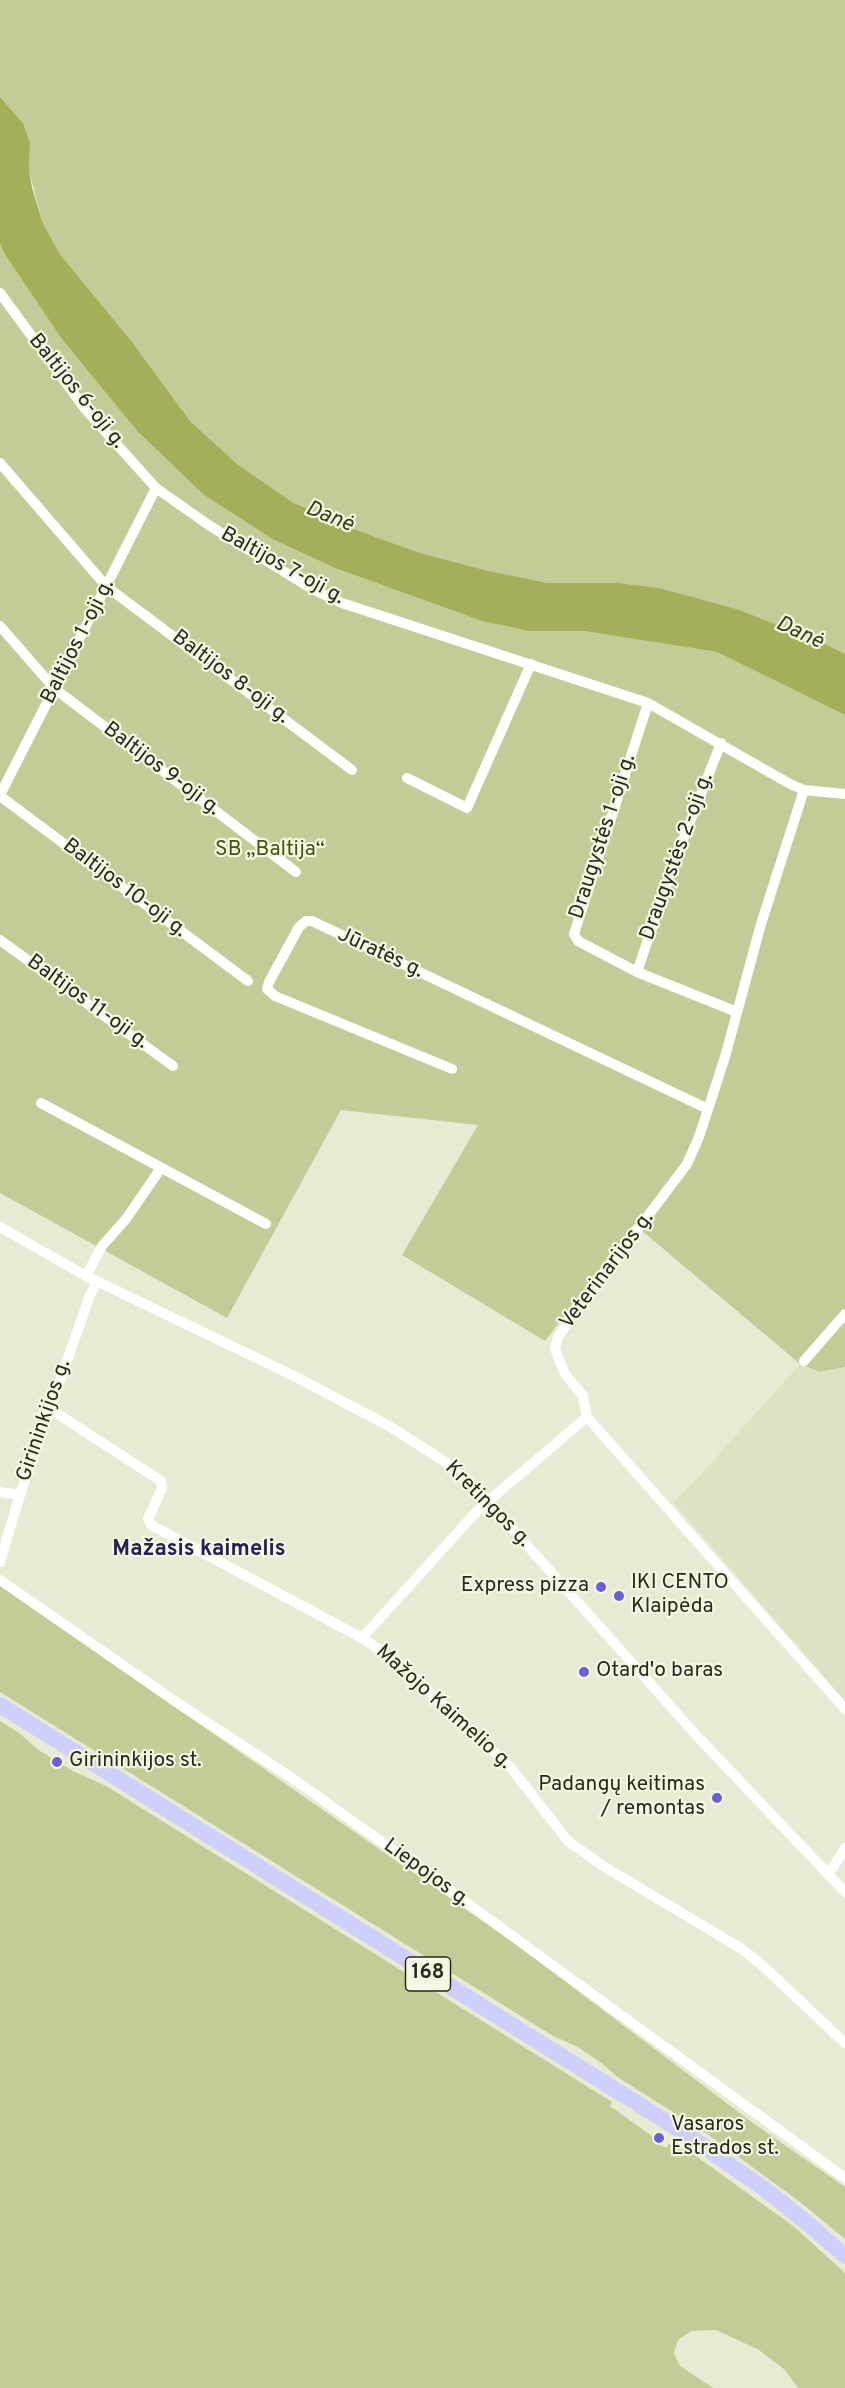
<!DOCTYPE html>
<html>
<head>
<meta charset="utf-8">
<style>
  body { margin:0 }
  canvas { display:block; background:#e7ebd3 }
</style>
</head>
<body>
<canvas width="845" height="2388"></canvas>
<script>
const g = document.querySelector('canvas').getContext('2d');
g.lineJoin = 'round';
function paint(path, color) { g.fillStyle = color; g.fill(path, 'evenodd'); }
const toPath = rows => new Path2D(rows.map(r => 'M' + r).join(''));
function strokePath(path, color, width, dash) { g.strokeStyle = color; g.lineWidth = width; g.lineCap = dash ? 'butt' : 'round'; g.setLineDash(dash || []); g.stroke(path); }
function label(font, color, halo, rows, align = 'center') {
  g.font = font + ' Overpass,sans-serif'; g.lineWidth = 4.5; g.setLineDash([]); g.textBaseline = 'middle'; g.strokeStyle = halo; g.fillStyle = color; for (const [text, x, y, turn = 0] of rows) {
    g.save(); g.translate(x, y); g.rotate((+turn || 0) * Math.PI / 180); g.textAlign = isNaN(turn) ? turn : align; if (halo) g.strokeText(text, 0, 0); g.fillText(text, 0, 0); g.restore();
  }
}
const built = toPath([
  [800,1364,820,1372,845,1367,845,1701,673,1502,702,1473]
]);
const green = toPath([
  [0,0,845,0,845,654,821,642,737,609,659,588,620,583,548,583,489,571,420,553,348,527,292,502,237,464,190,421,132,342,59,253,42,221,29,170,30,143,23,123,0,97],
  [0,243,4,253,61,338,138,432,204,495,274,540,335,568,482,621,529,631,584,631,717,652,845,715,845,1367,820,1372,800,1364,634,1224,545,1341,402,1255,478,1125,341,1110,227,1318,0,1193],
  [0,1585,514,1943,753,2123,845,2187,845,2239,800,2202,706,2133,619,2078,600,2062,576,2046,553,2036,0,1692],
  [0,1721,19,1733,40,1751,75,1772,106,1786,612,2102,610,2106,656,2139,657,2143,666,2148,669,2144,693,2154,793,2226,845,2273,845,2388,798,2388,785,2370,759,2350,716,2330,691,2331,678,2340,674,2353,680,2366,713,2388,0,2388]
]);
const water = toPath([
  [0,97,23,123,30,143,29,170,32,188,42,221,59,253,132,342,190,421,237,464,292,502,348,527,420,553,489,571,548,583,620,583,659,588,737,609,821,642,845,654,845,715,717,652,584,631,529,631,482,621,335,568,274,540,204,495,138,432,61,338,4,253,0,243]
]);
const minor = toPath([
  [0,293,86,410,156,488,210,526,314,590,342,603,648,703,790,784,804,790,845,794],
  [0,463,107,587,352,770],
  [0,626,55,689,296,872],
  [648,703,574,934,578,941,637,972,737,1012],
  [407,778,467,808,531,664],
  [804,790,761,924,725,1057,699,1137,687,1164,574,1314,558,1337,555,1349,565,1374,583,1396,587,1417,845,1709],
  [0,795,156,488],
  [0,796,248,981],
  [0,940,173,1066],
  [637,972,675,860,721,743],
  [452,1069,275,996,267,989,269,982,299,927,306,921,312,921,708,1109],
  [41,1103,266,1224],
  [0,1227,86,1276,294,1376,389,1426,447,1463,501,1516,697,1736,845,1892],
  [86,1276,102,1246,126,1219,161,1168],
  [804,1361,845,1314],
  [50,1409,161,1481,162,1488,148,1519,151,1525,362,1638,381,1651,410,1674,511,1768,568,1841,603,1866,742,1949,763,1966,845,2043],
  [0,1492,20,1495],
  [0,1562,20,1495,90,1295,97,1282],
  [0,1580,179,1704,292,1778,456,1895,845,2178],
  [362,1638,478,1510,587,1417],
  [827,1874,834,1866,845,1848]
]);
const primary = toPath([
  [0,1705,686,2134,766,2190,806,2222,845,2256]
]);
const markers = [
  [601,1587,6,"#695fd9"],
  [619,1596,6,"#695fd9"],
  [584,1672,6,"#695fd9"],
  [57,1762,6,"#695fd9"],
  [717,1798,6,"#695fd9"],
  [659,2138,6,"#695fd9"]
];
const shields = [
  [428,1974,45]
];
const shieldNames = [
  ["168",428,1974]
];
const streetNames = [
  ["Baltijos 6-oji g.",76,392,51],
  ["Baltijos 7-oji g.",282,567,29],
  ["Baltijos 1-oji g.",79,642,-63],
  ["Baltijos 8-oji g.",230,678,37],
  ["Baltijos 9-oji g.",161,770,37],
  ["Draugystės 1-oji g.",604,837,-72],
  ["Draugystės 2-oji g.",678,857,-70],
  ["Baltijos 10-oji g.",124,889,37],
  ["Jūratės g.",380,954,25],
  ["Baltijos 11-oji g.",87,1003,36],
  ["Veterinarijos g.",608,1271,-53],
  ["Girininkijos g.",45,1421,-71],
  ["Kretingos g.",487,1505,45],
  ["Mažojo Kaimelio g.",443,1708,42],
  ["Liepojos g.",426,1874,36]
];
const parkNames = [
  ["SB „Baltija“",270,851]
];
const poiNames = [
  ["IKI CENTO",631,1584],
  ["Klaipėda",631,1608],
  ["Express pizza",589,1587,"right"],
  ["Otard'o baras",596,1672],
  ["Girininkijos st.",69,1762],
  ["Padangų keitimas",705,1786,"right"],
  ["/ remontas",705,1810,"right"],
  ["Vasaros",671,2126],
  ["Estrados st.",671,2150]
];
const waterNames = [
  ["Danė",329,518,22],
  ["Danė",799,634,25]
];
const neighbourhoodNames = [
  ["Mažasis kaimelis",199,1551]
];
paint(built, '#dde2c3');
paint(green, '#c3cb96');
paint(water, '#a5ae58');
strokePath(minor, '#fff', 10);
strokePath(primary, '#cecffc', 16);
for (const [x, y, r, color] of markers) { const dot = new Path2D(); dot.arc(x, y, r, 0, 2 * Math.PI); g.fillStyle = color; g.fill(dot); strokePath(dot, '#f4f8e0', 2); }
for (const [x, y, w] of shields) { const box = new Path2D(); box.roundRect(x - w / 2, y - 17, w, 34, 4.5); g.fillStyle = '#f4f8e0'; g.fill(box); strokePath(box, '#282920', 1.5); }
label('bold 20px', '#282920', null, shieldNames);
label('21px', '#282920', '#f4f8e0', streetNames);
label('21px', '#4a4f0e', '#f4f8e0', parkNames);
label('21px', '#282920', '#f4f8e0', poiNames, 'left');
label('italic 22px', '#383c17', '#f4f8e0', waterNames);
label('bold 22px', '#26205a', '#f4f8e0', neighbourhoodNames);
</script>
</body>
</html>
